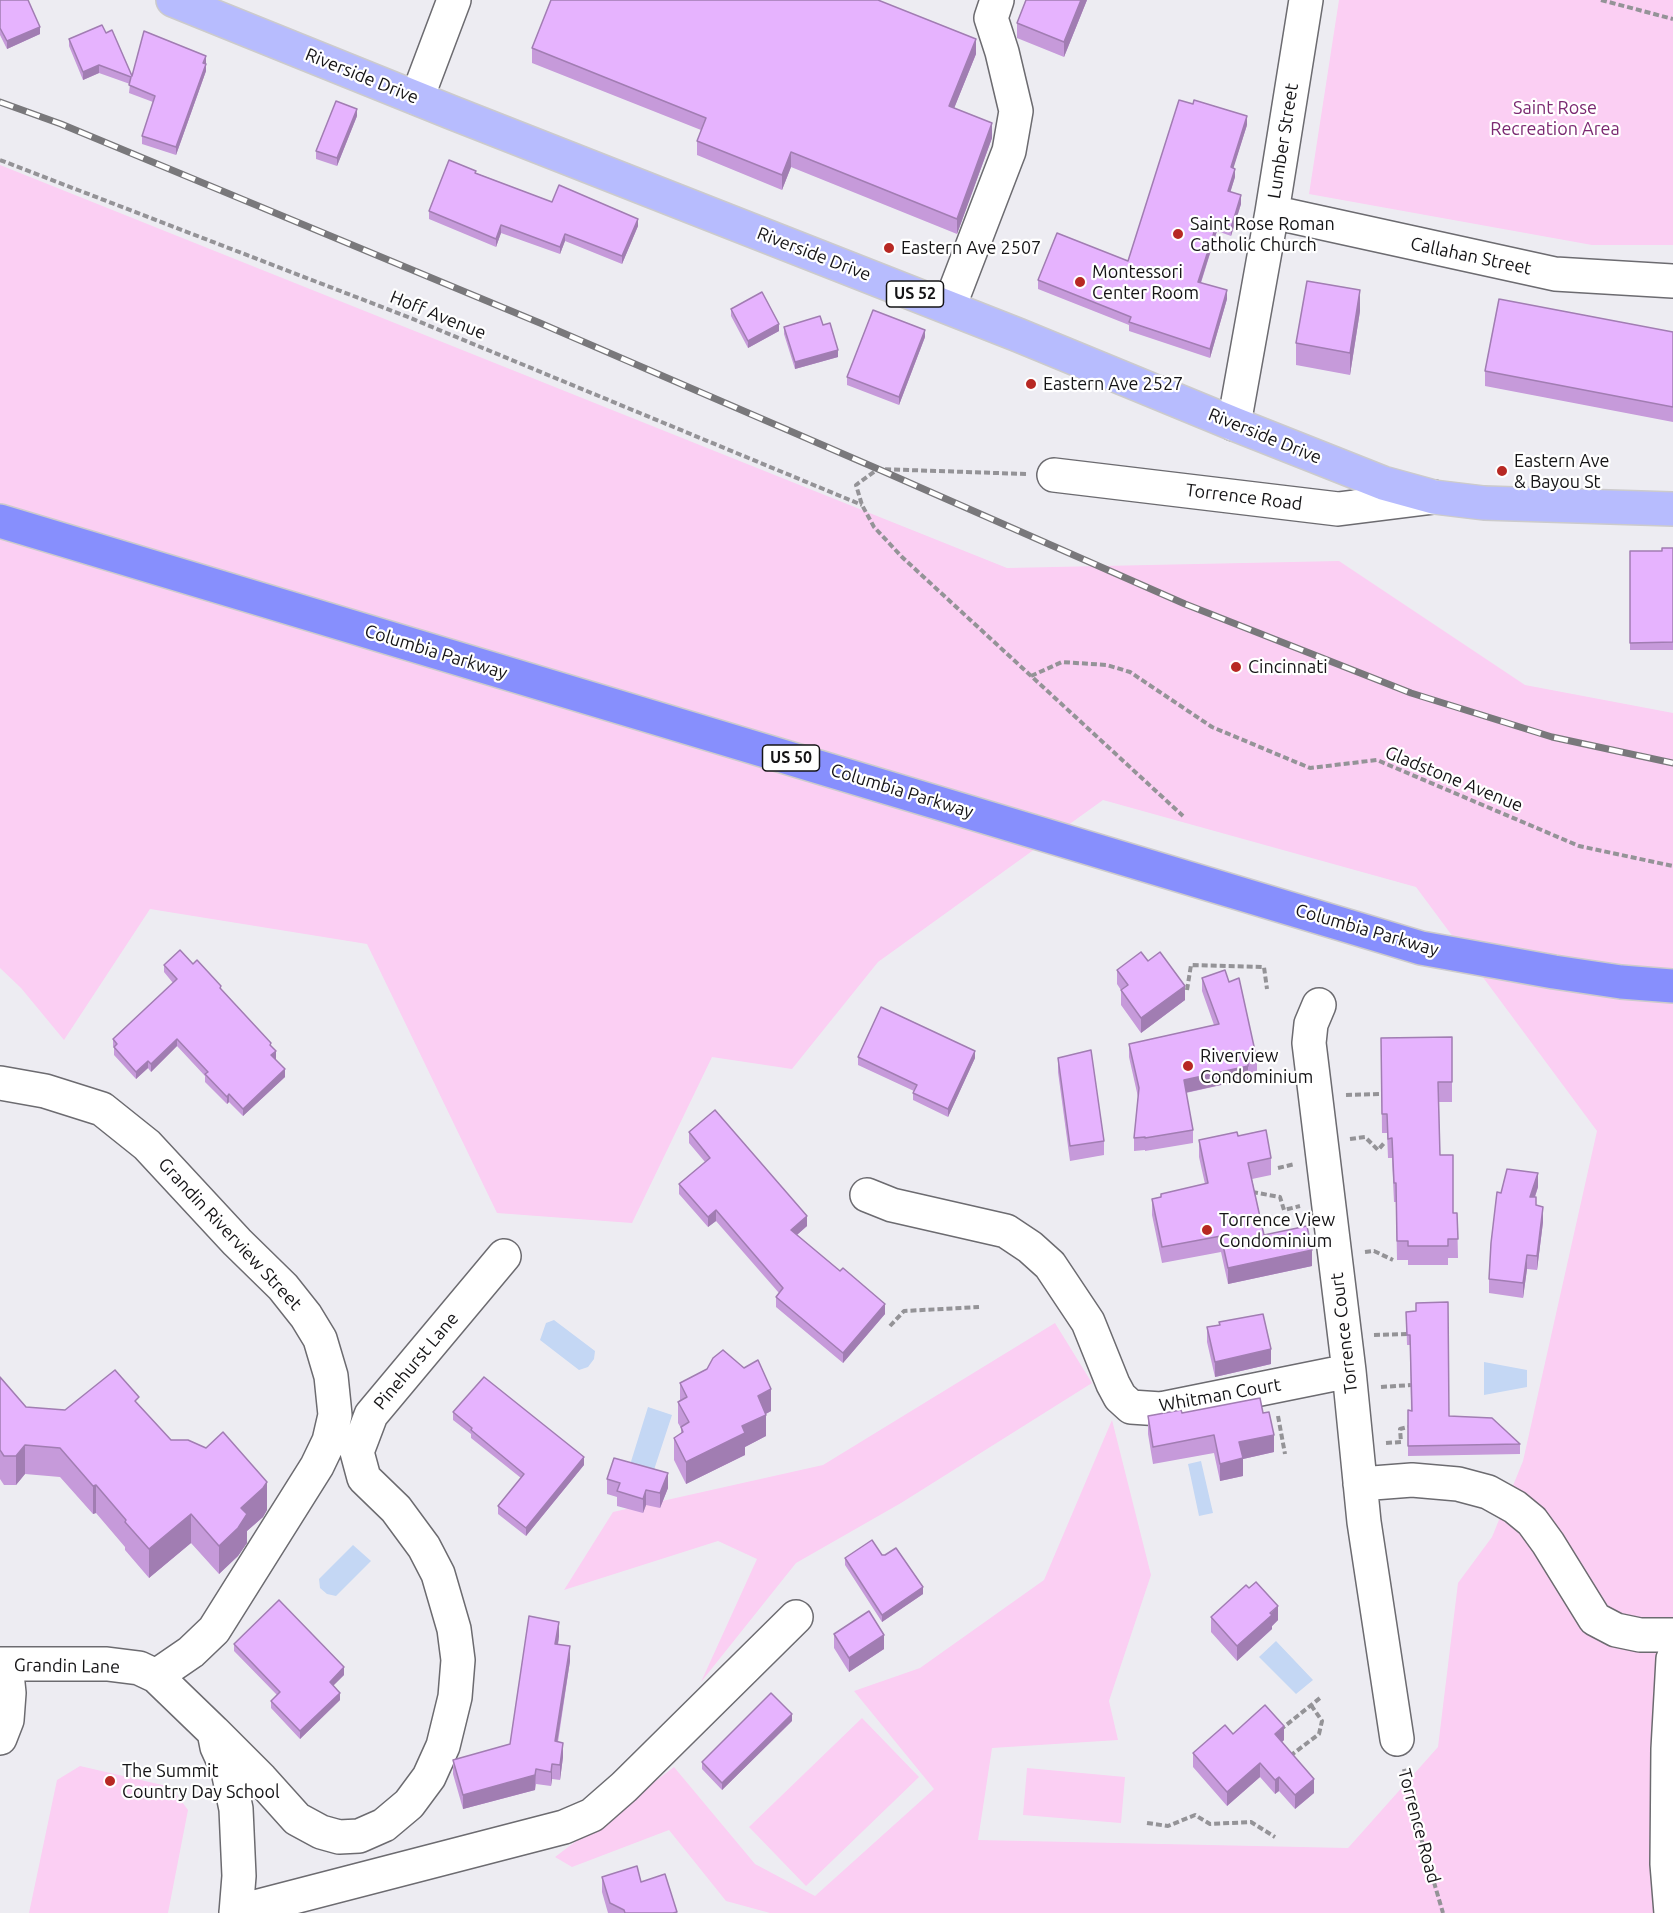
<!DOCTYPE html>
<html>
<head>
<meta charset="utf-8">
<style>
  body { margin:0 }
  canvas { display:block; background:#edecf2 }
</style>
</head>
<body>
<canvas width="1673" height="1913"></canvas>
<script>
const g = document.querySelector('canvas').getContext('2d');
g.lineJoin = 'round';
function paint(path, color) { g.fillStyle = color; g.fill(path, 'evenodd'); }
const toPath = rows => new Path2D(rows.map(r => 'M' + r).join(''));
function strokePath(path, color, width, dash) { g.strokeStyle = color; g.lineWidth = width; g.lineCap = dash ? 'butt' : 'round'; g.setLineDash(dash || []); g.stroke(path); }
function label(font, color, halo, rows, align = 'center') {
  g.font = font + ' Ubuntu,sans-serif'; g.lineWidth = 4.5; g.setLineDash([]); g.textBaseline = 'middle'; g.strokeStyle = halo; g.fillStyle = color; for (const [text, x, y, turn = 0] of rows) {
    g.save(); g.translate(x, y); g.rotate((+turn || 0) * Math.PI / 180); g.textAlign = isNaN(turn) ? turn : align; if (halo) g.strokeText(text, 0, 0); g.fillText(text, 0, 0); g.restore();
  }
}
const green = toPath([
  [1339,0,1673,0,1673,245,1592,245,1309,194],
  [0,165,1007,568,1339,561,1525,685,1673,713,1673,1913,770,1913,726,1901,669,1830,572,1867,555,1857,674,1767,755,1864,815,1896,934,1789,854,1691,920,1668,1044,1580,1112,1420,1151,1575,1109,1701,1118,1740,992,1748,978,1840,1348,1848,1438,1747,1458,1583,1492,1537,1523,1461,1597,1131,1416,887,1103,800,878,962,792,1069,712,1057,632,1223,497,1213,367,944,150,909,64,1040,21,988,0,968],
  [1055,1323,1092,1383,901,1503,796,1563,701,1682,757,1559,718,1541,564,1590,613,1512,823,1465],
  [862,1718,919,1777,806,1886,749,1827],
  [80,1766,171,1787,188,1810,168,1913,29,1913,57,1780],
  [1027,1768,1125,1777,1121,1823,1023,1815]
]);
const water = toPath([
  [554,1320,595,1351,594,1359,588,1367,579,1370,540,1340,546,1323],
  [1484,1362,1527,1370,1527,1387,1484,1395],
  [648,1407,672,1415,652,1476,629,1468],
  [1201,1461,1213,1513,1199,1516,1188,1464],
  [353,1545,371,1561,336,1596,327,1594,320,1588,319,1579],
  [1276,1641,1313,1680,1296,1694,1259,1657]
]);
const path = toPath([
  [1601,0,1673,19],
  [0,160,408,317,862,505],
  [1026,474,878,469,856,485,862,505,874,527,902,557,1183,816],
  [1031,676,1062,662,1107,665,1130,672,1212,727,1310,768,1377,760,1579,846,1673,866],
  [1187,990,1191,965,1264,967,1267,989],
  [1346,1095,1381,1094],
  [1350,1139,1365,1137,1378,1150,1385,1142],
  [1278,1168,1295,1164],
  [1252,1192,1280,1197,1284,1210,1300,1206],
  [1365,1252,1374,1251,1393,1260],
  [890,1326,904,1311,979,1307],
  [1374,1335,1407,1334],
  [1381,1387,1411,1385],
  [1278,1416,1285,1454],
  [1386,1443,1401,1442,1400,1429,1408,1427],
  [1280,1730,1320,1698],
  [1290,1756,1319,1734,1322,1721,1311,1705],
  [1404,1769,1416,1821,1443,1913],
  [1147,1823,1168,1826,1195,1815,1210,1824,1251,1822,1275,1837]
]);
const minor = toPath([
  [417,98,454,0],
  [1272,212,1555,274,1673,281],
  [949,307,1009,151,1016,111,1002,52,991,18,997,0],
  [1234,424,1272,212,1306,0],
  [1054,475,1338,509,1434,497],
  [1319,1005,1311,1024,1309,1043,1349,1371,1364,1522,1397,1739],
  [0,1083,45,1091,102,1109,147,1145,237,1242,283,1287,306,1316,320,1339,331,1376,335,1415,329,1441,317,1466,214,1630,191,1652,156,1676],
  [867,1195,892,1205,1006,1231,1030,1247,1050,1265,1088,1322,1113,1384,1120,1397,1131,1407,1161,1409,1349,1371],
  [1360,1484,1412,1480,1458,1484,1488,1492,1515,1507,1532,1521,1548,1543,1595,1619,1616,1630,1640,1635,1673,1635],
  [0,1664,107,1664,139,1668,156,1676,214,1732,217,1747,228,1771,236,1809,239,1876,236,1913],
  [214,1732,261,1779,297,1819,321,1832,339,1837,359,1836,384,1825,409,1804,429,1777,443,1746,455,1697,458,1660,454,1629,438,1574,424,1547,396,1509,364,1478,357,1452,371,1415,504,1256],
  [0,1738,7,1720,9,1693,6,1664],
  [236,1912,564,1827,592,1815,624,1787,796,1617],
  [1671,1913,1667,1864,1668,1749,1673,1659]
]);
const major = toPath([
  [173,0,453,113,1018,335,1234,424,1383,483,1434,497,1484,503,1673,509]
]);
const highway = toPath([
  [0,521,1421,948,1554,972,1621,982,1673,986]
]);
const rail = toPath([
  [0,102,61,124,540,323,878,469,1185,604,1411,693,1552,737,1673,763]
]);
const wall = toPath([
  [0,0,40,34,7,49,0,35],
  [1087,0,1064,57,1017,38,1017,23],
  [106,33,132,76,206,56,206,71,176,155,142,144,142,136,153,102,129,93,130,84,99,73,83,80,69,46,69,39],
  [532,48,976,54,954,108,992,138,957,234,791,167,782,190,697,155,697,141,701,130,532,63],
  [357,116,337,166,316,159,316,151],
  [1247,125,1233,168,1235,177,1230,192,1241,204,1231,236,1217,231,1201,283,1227,299,1210,358,1129,331,1129,325,1038,289,1038,280,1128,261],
  [476,173,552,202,638,226,622,264,565,241,560,254,501,233,496,247,429,219,429,211],
  [731,309,779,331,748,348,731,316],
  [1360,311,1350,375,1296,365,1296,343],
  [823,325,838,357,795,369,784,334,784,327],
  [1673,332,1673,422,1485,386,1485,371],
  [925,337,899,405,847,385,847,377],
  [1673,548,1673,650,1630,650,1630,551,1662,551],
  [1148,961,1185,1000,1141,1033,1121,1005,1121,990,1117,984,1117,970],
  [193,964,221,990,271,1046,275,1059,285,1077,243,1116,229,1102,227,1104,205,1082,205,1076,177,1046,151,1072,148,1068,136,1079,114,1055,114,1048,113,1046,113,1039,173,983,164,972,164,965],
  [1202,978,1257,1060,1257,1074,1248,1075,1248,1079,1186,1093,1193,1130,1193,1143,1145,1151,1145,1150,1134,1151,1134,1138,1138,1097,1129,1057,1129,1044,1214,1025,1202,991],
  [1452,1037,1452,1102,1439,1102,1440,1155,1453,1213,1457,1213,1458,1258,1448,1258,1448,1265,1408,1265,1408,1260,1397,1260,1396,1202,1394,1202,1392,1158,1388,1158,1387,1133,1382,1133,1381,1038],
  [858,1057,975,1058,948,1117,913,1100,913,1093,914,1091,858,1065],
  [1058,1058,1104,1141,1104,1155,1070,1161,1058,1072],
  [689,1132,807,1226,797,1235,885,1314,843,1363,776,1307,776,1297,779,1293,716,1221,708,1227,679,1194,679,1184,705,1162,689,1143],
  [1238,1136,1271,1158,1271,1175,1252,1179,1264,1235,1312,1266,1228,1284,1221,1252,1162,1263,1152,1215,1152,1199,1205,1184,1199,1157,1199,1140],
  [1538,1187,1535,1197,1536,1205,1543,1222,1537,1270,1527,1269,1523,1298,1489,1293,1489,1279,1501,1193],
  [1406,1312,1449,1416,1520,1444,1520,1454,1408,1456,1408,1410,1411,1411,1410,1345,1407,1345],
  [1207,1327,1271,1364,1215,1377,1207,1342],
  [0,1377,26,1407,65,1410,139,1405,171,1440,267,1510,263,1517,247,1531,247,1543,238,1556,219,1574,191,1543,149,1578,125,1550,125,1547,96,1513,93,1514,60,1477,25,1474,16,1485,4,1485,0,1479],
  [680,1383,771,1411,766,1414,766,1436,745,1447,745,1455,686,1484,674,1460,674,1438,681,1434,681,1428,678,1423,678,1402,680,1400],
  [453,1412,584,1465,526,1536,498,1514,498,1506,521,1478,471,1438,471,1434,453,1420],
  [1182,1413,1263,1413,1274,1452,1243,1459,1243,1476,1220,1481,1214,1453,1153,1464,1148,1434,1148,1416],
  [607,1479,668,1488,660,1508,646,1505,643,1513,617,1506,617,1497,607,1494],
  [882,1555,923,1594,882,1622,845,1565,845,1558],
  [1211,1617,1278,1620,1272,1626,1272,1629,1237,1661,1211,1632],
  [834,1634,884,1649,849,1672,834,1648],
  [559,1637,558,1645,570,1661,558,1742,563,1757,560,1780,552,1779,551,1786,536,1784,535,1790,463,1809,453,1774,453,1760,510,1744],
  [234,1644,344,1675,333,1685,340,1700,300,1739,271,1708,271,1701,277,1695,234,1651],
  [792,1721,722,1790,702,1769,702,1762],
  [1233,1734,1284,1740,1282,1742,1314,1793,1295,1809,1279,1791,1275,1794,1260,1777,1227,1806,1193,1767,1193,1753],
  [602,1877,641,1882,677,1913,608,1913,602,1892]
]);
const shadedWall = toPath([
  [1081,0,1087,0,1064,57,1064,42],
  [40,27,40,34,7,49,7,41],
  [976,39,976,54,949,121,949,106],
  [206,56,206,71,176,155,176,147],
  [99,65,99,73,83,80,83,72],
  [357,109,357,116,337,166,337,158],
  [1247,116,1247,125,1231,176,1231,167],
  [992,123,992,138,957,234,957,219],
  [791,152,791,167,782,190,782,175],
  [1235,169,1235,177,1228,200,1228,191],
  [1241,195,1241,204,1231,236,1231,228],
  [638,219,638,226,622,264,622,256],
  [1217,223,1217,231,1198,291,1198,282],
  [501,225,501,233,496,247,496,239],
  [565,234,565,241,560,254,560,247],
  [1227,290,1227,299,1210,358,1210,349],
  [1360,290,1360,311,1350,375,1350,353],
  [779,324,779,331,748,348,748,341],
  [925,330,925,337,899,405,899,397],
  [838,350,838,357,795,369,795,362],
  [1185,986,1185,1000,1141,1033,1141,1018],
  [177,1039,177,1046,151,1072,151,1064],
  [276,1051,276,1059,271,1062,271,1055],
  [975,1051,975,1058,948,1117,948,1109],
  [148,1061,148,1068,136,1079,136,1072],
  [1248,1066,1248,1079,1184,1093,1184,1080],
  [285,1069,285,1077,243,1116,243,1109],
  [229,1094,229,1102,227,1104,227,1097],
  [1538,1173,1538,1187,1530,1211,1530,1197],
  [1543,1207,1543,1222,1537,1270,1537,1256],
  [716,1210,716,1221,708,1227,708,1217],
  [807,1216,807,1226,791,1240,791,1230],
  [1312,1250,1312,1266,1228,1284,1228,1268],
  [1527,1255,1527,1269,1523,1298,1523,1283],
  [885,1304,885,1314,843,1363,843,1353],
  [1271,1349,1271,1364,1215,1377,1215,1362],
  [771,1389,771,1411,758,1418,758,1396],
  [766,1415,766,1436,745,1447,745,1455,686,1484,686,1462,742,1426],
  [1274,1435,1274,1452,1243,1459,1243,1476,1220,1481,1220,1464,1239,1442],
  [25,1445,25,1474,16,1485,16,1456],
  [584,1457,584,1465,526,1536,526,1528],
  [668,1473,668,1488,660,1508,660,1493],
  [267,1482,267,1510,263,1517,247,1531,247,1543,238,1556,219,1574,219,1546,241,1508],
  [96,1485,96,1513,93,1514,93,1486],
  [646,1490,646,1505,643,1513,643,1499],
  [191,1514,191,1543,149,1578,149,1549],
  [923,1587,923,1594,882,1622,882,1615],
  [1278,1606,1278,1620,1272,1626,1272,1629,1237,1661,1237,1646],
  [559,1622,559,1637,555,1659,555,1644],
  [884,1635,884,1649,849,1672,849,1658],
  [570,1646,570,1661,555,1756,555,1741],
  [344,1667,344,1675,330,1689,330,1682],
  [340,1693,340,1700,300,1739,300,1731],
  [792,1714,792,1721,722,1790,722,1783],
  [1284,1726,1284,1740,1275,1748,1275,1734],
  [563,1743,563,1757,560,1780,560,1765],
  [1260,1763,1260,1777,1227,1806,1227,1792],
  [552,1764,552,1779,551,1786,551,1772],
  [536,1769,535,1790,463,1809,463,1795],
  [1279,1777,1279,1791,1275,1794,1275,1780],
  [1314,1779,1314,1793,1295,1809,1295,1795]
]);
const building = toPath([
  [0,0,28,0,40,27,7,41,0,28,0,0],
  [551,0,878,0,976,39,949,106,992,123,957,219,791,152,782,175,697,141,706,118,532,48,551,0],
  [1026,0,1081,0,1064,42,1017,23,1026,0],
  [102,25,106,33,112,30,132,76,144,31,206,56,203,63,206,64,176,147,142,136,155,96,129,85,131,77,99,65,83,72,69,39,102,25],
  [1179,100,1193,104,1194,100,1247,116,1231,167,1235,169,1228,191,1241,195,1231,228,1217,223,1198,282,1227,290,1210,349,1129,322,1131,317,1038,280,1057,233,1128,261,1179,100],
  [336,101,357,109,337,158,316,151,336,101],
  [449,160,476,171,475,173,552,202,559,185,638,219,622,256,565,234,560,247,501,225,496,239,429,211,449,160],
  [1307,281,1360,290,1350,353,1296,343,1307,281],
  [762,292,779,324,748,341,731,309,762,292],
  [1499,299,1673,332,1673,407,1485,371,1499,299],
  [873,310,925,330,899,397,847,377,873,310],
  [820,316,823,325,830,323,838,350,795,362,784,327,820,316],
  [1662,548,1673,548,1673,642,1630,643,1630,551,1662,551,1662,548],
  [180,950,193,964,197,960,221,986,220,988,271,1043,270,1045,276,1051,271,1055,285,1069,243,1109,229,1094,227,1097,205,1074,208,1072,177,1039,151,1064,148,1061,136,1072,114,1047,117,1044,113,1039,177,979,164,965,180,950],
  [1141,952,1148,961,1160,952,1185,986,1141,1018,1121,990,1128,985,1117,970,1141,952],
  [1225,970,1229,982,1239,978,1257,1060,1248,1062,1248,1066,1184,1080,1193,1130,1145,1138,1145,1137,1134,1138,1139,1088,1129,1044,1219,1024,1202,978,1225,970],
  [881,1007,975,1051,948,1109,913,1093,917,1085,858,1057,881,1007],
  [1452,1037,1452,1082,1438,1082,1440,1155,1453,1155,1453,1213,1457,1213,1458,1239,1448,1239,1448,1246,1408,1246,1408,1241,1397,1241,1396,1183,1394,1183,1392,1138,1388,1139,1387,1114,1382,1114,1381,1038,1452,1037],
  [1091,1050,1104,1141,1070,1146,1058,1058,1091,1050],
  [715,1110,807,1216,791,1230,840,1271,843,1268,885,1304,843,1353,776,1297,783,1288,716,1210,708,1217,679,1184,710,1158,689,1132,715,1110],
  [1266,1130,1271,1158,1248,1163,1264,1235,1307,1226,1312,1250,1228,1268,1221,1236,1162,1247,1152,1199,1161,1197,1161,1194,1208,1183,1199,1140,1237,1132,1238,1136,1266,1130],
  [1507,1169,1538,1173,1530,1197,1536,1197,1536,1205,1543,1207,1537,1256,1527,1255,1523,1283,1489,1279,1491,1243,1497,1192,1501,1193,1507,1169],
  [1448,1302,1449,1416,1492,1418,1520,1444,1408,1446,1408,1410,1412,1411,1410,1335,1407,1335,1406,1312,1416,1311,1416,1303,1448,1302],
  [1263,1314,1271,1349,1215,1362,1207,1327,1220,1325,1219,1322,1263,1314],
  [723,1350,744,1368,758,1360,771,1389,758,1396,766,1415,742,1426,745,1433,686,1462,674,1438,683,1432,681,1427,689,1422,678,1402,687,1397,680,1383,707,1369,713,1358,723,1350],
  [115,1370,139,1397,135,1401,171,1440,188,1440,206,1448,223,1432,267,1482,263,1488,241,1508,247,1514,238,1528,219,1546,191,1514,149,1549,125,1522,126,1520,96,1485,93,1486,60,1448,25,1445,16,1456,4,1456,0,1450,0,1377,26,1407,65,1410,115,1370],
  [484,1377,584,1457,526,1528,498,1506,524,1474,471,1430,472,1428,453,1412,484,1377],
  [1260,1398,1263,1413,1269,1412,1274,1435,1239,1442,1243,1458,1220,1464,1214,1435,1153,1447,1148,1416,1181,1410,1182,1413,1260,1398],
  [614,1458,668,1473,660,1493,646,1490,643,1499,617,1491,620,1483,607,1479,614,1458],
  [872,1540,882,1555,885,1555,896,1548,923,1587,882,1615,845,1558,872,1540],
  [1256,1582,1278,1606,1270,1613,1272,1615,1237,1646,1211,1617,1246,1585,1249,1588,1256,1582],
  [279,1600,344,1667,330,1682,340,1693,300,1731,271,1701,280,1692,234,1644,279,1600],
  [869,1611,884,1635,849,1658,834,1634,869,1611],
  [529,1616,559,1622,555,1644,570,1646,555,1741,563,1743,560,1765,552,1764,551,1772,536,1769,535,1775,463,1795,453,1760,510,1744,529,1616],
  [771,1693,792,1714,722,1783,702,1762,771,1693],
  [1265,1705,1284,1726,1275,1734,1314,1779,1295,1795,1279,1777,1275,1780,1260,1763,1227,1792,1193,1753,1225,1725,1233,1734,1265,1705],
  [637,1866,641,1882,665,1874,677,1912,673,1913,625,1913,624,1910,610,1903,602,1877,637,1866]
]);
const markers = [
  [1178,234,6,"#b72823"],
  [889,248,6,"#b72823"],
  [1080,282,6,"#b72823"],
  [1031,384,6,"#b72823"],
  [1502,471,6,"#b72823"],
  [1236,667,6,"#b72823"],
  [1188,1066,6,"#b72823"],
  [1207,1230,6,"#b72823"],
  [110,1781,6,"#b72823"]
];
const shields = [
  [915,294,57],
  [791,758,57]
];
const shieldNames = [
  ["US 52",915,294],
  ["US 50",791,758]
];
const streetNames = [
  ["Riverside Drive",362,76,22],
  ["Lumber Street",1283,141,-81],
  ["Riverside Drive",814,254,21],
  ["Callahan Street",1471,256,12],
  ["Hoff Avenue",438,315,22],
  ["Riverside Drive",1265,436,22],
  ["Torrence Road",1244,497,7],
  ["Columbia Parkway",436,652,17],
  ["Gladstone Avenue",1454,779,22],
  ["Columbia Parkway",902,791,17],
  ["Columbia Parkway",1367,930,16],
  ["Grandin Riverview Street",230,1234,47],
  ["Torrence Court",1344,1333,-97],
  ["Pinehurst Lane",416,1361,-50],
  ["Whitman Court",1220,1395,-10],
  ["Grandin Lane",67,1666,1],
  ["Torrence Road",1419,1826,75]
];
const parkNames = [
  ["Saint Rose",1555,108],
  ["Recreation Area",1555,129]
];
const poiNames = [
  ["Saint Rose Roman",1190,224],
  ["Catholic Church",1190,245],
  ["Eastern Ave 2507",901,248],
  ["Montessori",1092,272],
  ["Center Room",1092,293],
  ["Eastern Ave 2527",1043,384],
  ["Eastern Ave",1514,461],
  ["& Bayou St",1514,482],
  ["Cincinnati",1248,667],
  ["Riverview",1200,1056],
  ["Condominium",1200,1077],
  ["Torrence View",1219,1220],
  ["Condominium",1219,1241],
  ["The Summit",122,1771],
  ["Country Day School",122,1792]
];
paint(green, '#fbcff3');
paint(water, '#c4d7f4');
strokePath(minor, '#6c6b70', 36);
strokePath(major, '#cccbcc', 36);
strokePath(highway, '#cccbcc', 36);
strokePath(path, '#949397', 4, [6, 3]);
strokePath(minor, '#fff', 33);
strokePath(major, '#b7bcfe', 33);
strokePath(highway, '#878ffd', 33);
strokePath(rail, '#79787b', 7);
strokePath(rail, '#fff', 4.5, [14]);
paint(wall, '#c69ada');
paint(shadedWall, '#a17db2');
paint(building, '#e6b3fe');
strokePath(building, '#a17db2', 1.5);
for (const [x, y, r, color] of markers) { const dot = new Path2D(); dot.arc(x, y, r, 0, 2 * Math.PI); g.fillStyle = color; g.fill(dot); strokePath(dot, '#fff', 2); }
for (const [x, y, w] of shields) { const box = new Path2D(); box.roundRect(x - w / 2, y - 13, w, 26, 4.5); g.fillStyle = '#fff'; g.fill(box); strokePath(box, '#151416', 1.5); }
label('bold 16px', '#151416', null, shieldNames);
label('18px', '#151416', '#fff', streetNames);
label('18px', '#7b2971', '#fff', parkNames);
label('18px', '#151416', '#fff', poiNames, 'left');
</script>
</body>
</html>
